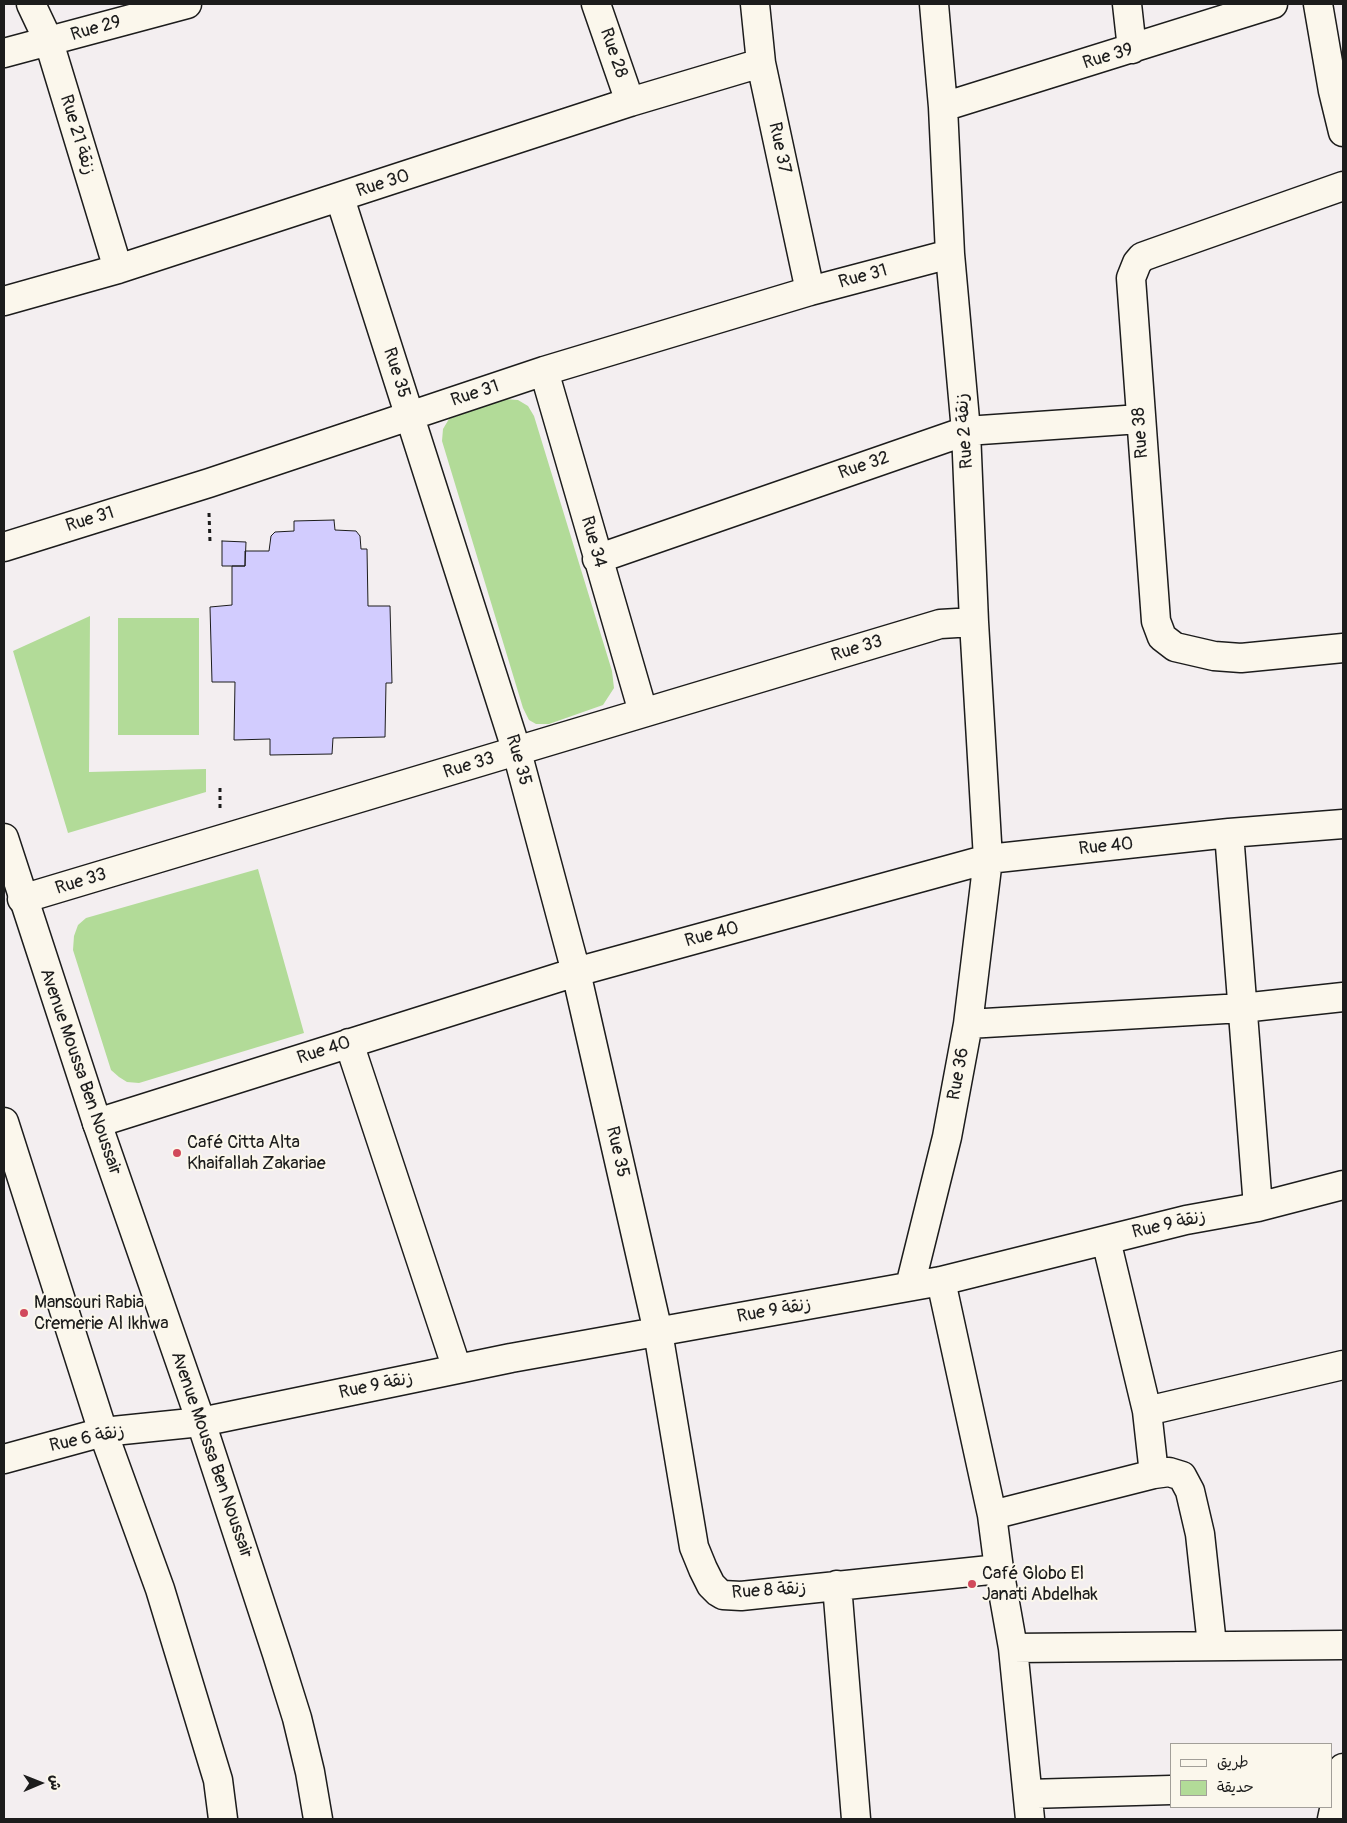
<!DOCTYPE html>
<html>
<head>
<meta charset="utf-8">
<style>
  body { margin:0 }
  #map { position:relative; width:1347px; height:1823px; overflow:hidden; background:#f3eef0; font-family:Pangolin,"Playpen Sans Arabic",sans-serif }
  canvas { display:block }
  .frame { position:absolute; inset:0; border:5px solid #1c1c1c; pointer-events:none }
  .legend { position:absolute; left:1170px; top:1743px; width:162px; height:65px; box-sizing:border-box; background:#fbf7ec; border:1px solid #a29f99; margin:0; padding:6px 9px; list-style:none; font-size:15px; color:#1c1c1c }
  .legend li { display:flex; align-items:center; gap:10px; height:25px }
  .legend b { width:25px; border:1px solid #a29f99 }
  .north { position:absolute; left:15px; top:1758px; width:50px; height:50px; -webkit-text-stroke:4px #fbf7ec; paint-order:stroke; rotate:89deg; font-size:14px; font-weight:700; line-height:20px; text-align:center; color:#1c1c1c }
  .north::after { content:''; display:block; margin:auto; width:18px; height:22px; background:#1c1c1c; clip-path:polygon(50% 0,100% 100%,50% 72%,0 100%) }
</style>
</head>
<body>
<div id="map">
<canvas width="1347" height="1823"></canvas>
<div class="frame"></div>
<ul class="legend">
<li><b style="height:6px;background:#fbf7ec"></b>طريق</li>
<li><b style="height:14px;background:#b2db98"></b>حديقة</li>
</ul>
<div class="north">ش</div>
</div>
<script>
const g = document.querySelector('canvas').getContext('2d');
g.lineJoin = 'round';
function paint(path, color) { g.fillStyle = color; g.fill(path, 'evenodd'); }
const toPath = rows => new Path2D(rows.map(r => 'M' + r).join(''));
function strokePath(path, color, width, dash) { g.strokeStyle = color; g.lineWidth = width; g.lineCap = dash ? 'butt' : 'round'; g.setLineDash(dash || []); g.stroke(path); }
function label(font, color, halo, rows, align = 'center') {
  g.font = font + ' Pangolin,"Playpen Sans Arabic",sans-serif'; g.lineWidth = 4; g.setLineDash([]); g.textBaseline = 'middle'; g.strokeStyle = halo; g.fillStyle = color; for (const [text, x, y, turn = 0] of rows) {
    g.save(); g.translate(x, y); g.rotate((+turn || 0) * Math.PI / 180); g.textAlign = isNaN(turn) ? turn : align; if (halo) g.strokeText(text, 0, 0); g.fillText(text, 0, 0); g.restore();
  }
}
const green = toPath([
  [504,399,518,400,528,406,534,416,612,671,614,688,603,705,549,724,536,724,529,720,523,708,442,441,443,429,449,419],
  [90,616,89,772,206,769,206,792,68,833,13,651],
  [118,618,199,618,199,735,118,735],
  [258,869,304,1033,139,1083,127,1082,119,1077,111,1070,73,950,74,936,78,925,86,918]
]);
const building = toPath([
  [334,520,335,530,356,531,360,536,361,549,367,549,368,606,390,606,392,683,386,683,385,737,333,738,332,754,270,755,270,739,234,740,235,682,212,682,210,607,232,605,232,566,245,566,245,551,269,551,271,536,275,532,294,531,294,521,334,520],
  [222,541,246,542,245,566,222,566,222,541]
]);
const path = toPath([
  [209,513,210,542],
  [220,788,220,808]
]);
const minor = toPath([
  [31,4,49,42,118,269],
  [596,4,630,102],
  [755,4,761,63,810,291],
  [1127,4,1132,49],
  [1318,4,1333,91,1343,132],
  [4,53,187,4],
  [943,107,1273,4],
  [1343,186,1153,253,1142,257,1137,263,1131,278,1156,621,1162,637,1175,647,1214,656,1241,658,1343,648],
  [340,198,517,752,576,972,658,1332,694,1547,703,1569,711,1585,718,1592,723,1595,741,1596,999,1569],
  [4,301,118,269,630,102,761,63],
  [544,371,643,712],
  [4,547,209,483,544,371,810,291,950,254],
  [597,559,966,431,1140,419],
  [1229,833,1258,1207],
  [22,899,940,624,974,622],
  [968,1024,1242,1008,1343,997],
  [349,1043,457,1369],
  [97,1123,576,972,988,859,1229,833,1343,824],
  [1106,1240,1147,1411,1154,1474],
  [941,1281,992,1515,999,1569,1013,1648,1030,1819],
  [910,1286,947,1137,968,1024,988,859,974,622,966,431,950,254,943,107,934,4],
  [1147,1411,1343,1365],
  [4,1459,103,1432,201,1422,511,1358,941,1281,1186,1220,1258,1207,1343,1185],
  [992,1515,1154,1474,1169,1472,1182,1476,1190,1491,1200,1534,1212,1645],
  [837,1585,856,1819],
  [1013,1648,1343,1645],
  [1028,1794,1171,1790],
  [1332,1819,1343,1768]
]);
const tertiary = toPath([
  [4,838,97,1123,201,1422,277,1654,297,1718,310,1772,318,1819],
  [4,1122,103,1432,160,1589,218,1780,223,1819]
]);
const markers = [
  [177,1153,5,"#d1495b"],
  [24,1313,5,"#d1495b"],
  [972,1584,5,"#d1495b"]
];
const streetNames = [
  ["Rue 29",96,29,-16],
  ["Rue 28",613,53,71],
  ["Rue 39",1108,57,-17],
  ["Rue 21 زنقة",77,135,73],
  ["Rue 37",779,148,78],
  ["Rue 30",383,184,-18],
  ["Rue 31",863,277,-15],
  ["Rue 35",396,373,72],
  ["Rue 31",475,394,-18],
  ["Rue 2 زنقة",965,431,-94],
  ["Rue 38",1141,433,-94],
  ["Rue 32",864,466,-19],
  ["Rue 31",90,520,-17],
  ["Rue 34",593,542,74],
  ["Rue 33",857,649,-17],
  ["Rue 35",518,760,74],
  ["Rue 33",469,766,-17],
  ["Rue 40",1106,847,-6],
  ["Rue 33",81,882,-17],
  ["Rue 40",712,935,-15],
  ["Rue 40",324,1051,-18],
  ["Avenue Moussa Ben Noussair",80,1072,71],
  ["Rue 36",959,1074,-80],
  ["Rue 35",617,1152,77],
  ["Rue 9 زنقة",1169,1225,-13],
  ["Rue 9 زنقة",774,1311,-10],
  ["Rue 9 زنقة",376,1386,-12],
  ["Rue 6 زنقة",87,1439,-12],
  ["Avenue Moussa Ben Noussair",211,1455,71],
  ["Rue 8 زنقة",769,1591,-4]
];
const poiNames = [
  ["Café Citta Alta",187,1143],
  ["Khaifallah Zakariae",187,1164],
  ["Mansouri Rabia",34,1303],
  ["Cremerie Al Ikhwa",34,1324],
  ["Café Globo El",982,1574],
  ["Janati Abdelhak",982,1595]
];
paint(green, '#b2db98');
paint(building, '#d2ccfe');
strokePath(building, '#1c1c1c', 1);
strokePath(minor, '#1c1c1c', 31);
strokePath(tertiary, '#1c1c1c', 31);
strokePath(path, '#1c1c1c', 3, [4, 4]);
strokePath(minor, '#fbf7ec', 28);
strokePath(tertiary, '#fbf7ec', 28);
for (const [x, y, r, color] of markers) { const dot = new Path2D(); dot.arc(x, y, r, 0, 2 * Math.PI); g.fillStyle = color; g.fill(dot); strokePath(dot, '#fbf7ec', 2); }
label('18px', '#1c1c1c', '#fbf7ec', streetNames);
label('18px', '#1c1c1c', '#fbf7ec', poiNames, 'left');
</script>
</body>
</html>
